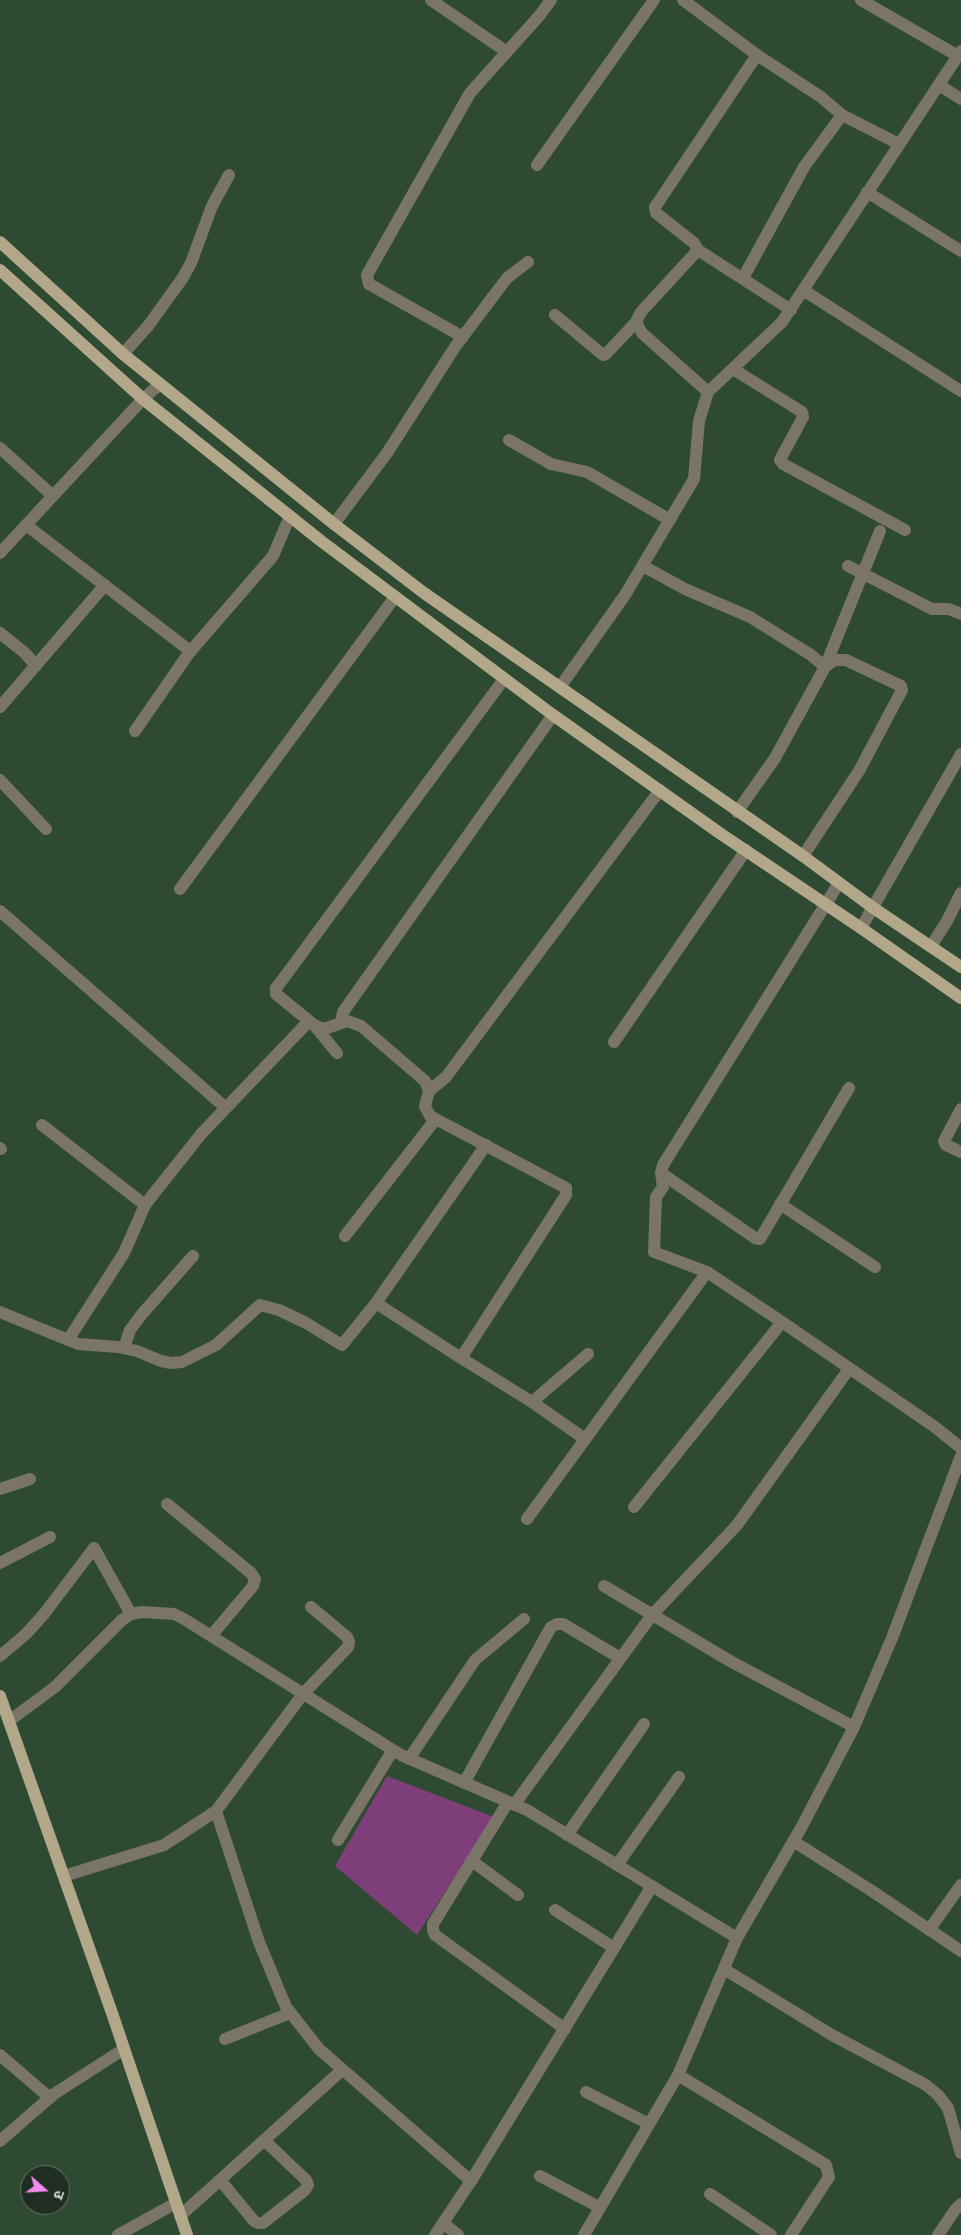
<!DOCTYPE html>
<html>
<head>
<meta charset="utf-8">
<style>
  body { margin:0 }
  #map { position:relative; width:961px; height:2235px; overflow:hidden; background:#2e4a33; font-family:Signika,"Noto Sans Devanagari",sans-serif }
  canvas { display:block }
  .north { position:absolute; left:20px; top:2165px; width:50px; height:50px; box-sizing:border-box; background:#202d22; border:1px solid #667568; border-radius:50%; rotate:109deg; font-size:14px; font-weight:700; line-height:20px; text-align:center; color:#d0e0d2 }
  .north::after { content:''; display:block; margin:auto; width:18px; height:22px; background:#f589ee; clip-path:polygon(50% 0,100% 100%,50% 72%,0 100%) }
</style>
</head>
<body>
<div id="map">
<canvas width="961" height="2235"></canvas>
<div class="north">उ</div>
</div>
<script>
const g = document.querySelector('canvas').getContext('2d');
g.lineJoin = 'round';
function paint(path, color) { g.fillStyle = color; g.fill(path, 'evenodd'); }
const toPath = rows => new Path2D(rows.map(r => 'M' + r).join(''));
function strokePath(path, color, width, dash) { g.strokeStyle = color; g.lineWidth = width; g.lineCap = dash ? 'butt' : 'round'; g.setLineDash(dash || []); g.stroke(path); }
const green = toPath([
  [387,1776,494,1817,417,1935,335,1866]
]);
const minor = toPath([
  [431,0,507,52],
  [683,0,757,55,821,97,842,115,899,144],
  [861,0,958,56],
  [939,85,961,99],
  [537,165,654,0],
  [867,192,961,251],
  [698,250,694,243,656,213,655,207,757,55],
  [743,278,804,167,842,115],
  [803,290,961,391],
  [555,315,603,355,606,354,636,322],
  [463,337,369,284,367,275,470,93,540,15,551,0],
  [123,354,148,326,182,279,191,263,212,206,229,175],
  [733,369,802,412,803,417,782,456,780,460,783,464,905,530],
  [708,392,642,333,636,322,641,312,698,250,791,310],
  [509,440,551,464,587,472,670,520],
  [0,448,53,496],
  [334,524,387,453,455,347,507,278,528,262],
  [26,525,189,650,189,653,135,731],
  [0,553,143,399,160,384],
  [643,566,685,589,750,617,811,655,825,667,880,531],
  [848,566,932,609,949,609,961,614],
  [0,633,25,653,36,666],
  [189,653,273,556,290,516],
  [504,679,283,979,276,988,276,994,314,1025,321,1028,327,1028,347,1021,361,1026,425,1081,429,1091,425,1106,430,1116,566,1188,566,1195,461,1358,532,1402],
  [560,687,625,595,694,479,699,421,708,392,782,322,961,51],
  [0,707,105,585],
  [0,780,46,829],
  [737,812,775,758,825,667,834,660,846,660,901,686,902,690,859,771,803,856],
  [839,883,663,1165,661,1173,755,1238,760,1239,849,1088],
  [180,889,395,597],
  [0,911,226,1108],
  [861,928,961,754],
  [931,946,947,921,961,893],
  [341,1022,343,1012,553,715],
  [314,1025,337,1053],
  [614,1042,746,850],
  [429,1091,446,1077,660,790],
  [961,1109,944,1141,946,1145,961,1152],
  [42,1125,145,1205],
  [0,1148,1,1149],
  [661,1173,663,1187,656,1197,654,1252,707,1272,782,1322,935,1427,961,1448],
  [780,1204,875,1267],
  [345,1236,435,1120],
  [376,1303,461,1358],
  [0,1312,78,1344,118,1347,137,1351,161,1361,171,1363,182,1362,216,1345,260,1305,279,1310,306,1323,342,1345,376,1303,486,1145],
  [68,1340,124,1253,145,1205,155,1192,202,1133,309,1021],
  [124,1348,130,1330,142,1314,193,1256],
  [585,1439,532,1402,588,1354],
  [0,1489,30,1479],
  [167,1504,251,1573,255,1579,253,1586,211,1636],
  [634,1507,782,1322],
  [527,1519,707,1272],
  [0,1563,50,1537],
  [604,1586,730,1661,854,1727],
  [311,1607,347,1637,349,1642,348,1647,303,1694,216,1811,259,1942,286,2007,319,2049,471,2181],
  [0,1656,26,1634,44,1614,94,1548,131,1614],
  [9,1721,55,1687,122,1620,131,1614,142,1612,174,1614,184,1619,401,1755,527,1810,737,1938],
  [409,1759,475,1660,524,1619],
  [464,1783,551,1627,557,1624,563,1624,620,1658],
  [508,1802,433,1924,433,1930,435,1935,565,2029],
  [514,1805,652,1615,737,1525,849,1369],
  [567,1835,644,1724],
  [338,1840,393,1750],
  [793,1841,872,1891,961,1951],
  [472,1861,518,1895],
  [617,1865,679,1777],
  [64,1876,164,1845,216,1811],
  [555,1910,614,1948],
  [929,1930,961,1885],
  [724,1969,832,2035,926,2085,938,2095,948,2108,961,2153],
  [225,2039,290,2013],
  [0,2055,50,2098],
  [678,2075,826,2165,829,2177,791,2235],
  [586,2092,649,2124],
  [0,2141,54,2094,124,2049],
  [540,2176,599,2207],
  [220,2180,254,2221,258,2223,263,2223,305,2190,308,2185,306,2180,264,2140],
  [710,2194,771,2235],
  [180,2216,342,2070],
  [443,2223,458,2235],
  [118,2235,176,2203],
  [435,2235,471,2181,652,1886],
  [584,2235,678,2075,737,1938,801,1828,854,1727,892,1638,961,1456],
  [938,2235,955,2210,961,2204]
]);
const major = toPath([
  [0,242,123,354,334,524,424,593,803,856,872,907,961,967],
  [0,270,143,399,321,541,553,715,721,834,861,928,961,998],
  [0,1696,112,2013,187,2235]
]);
paint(green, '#7e3e7a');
strokePath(minor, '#7b7567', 12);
strokePath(major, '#b2a788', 12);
</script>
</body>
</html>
